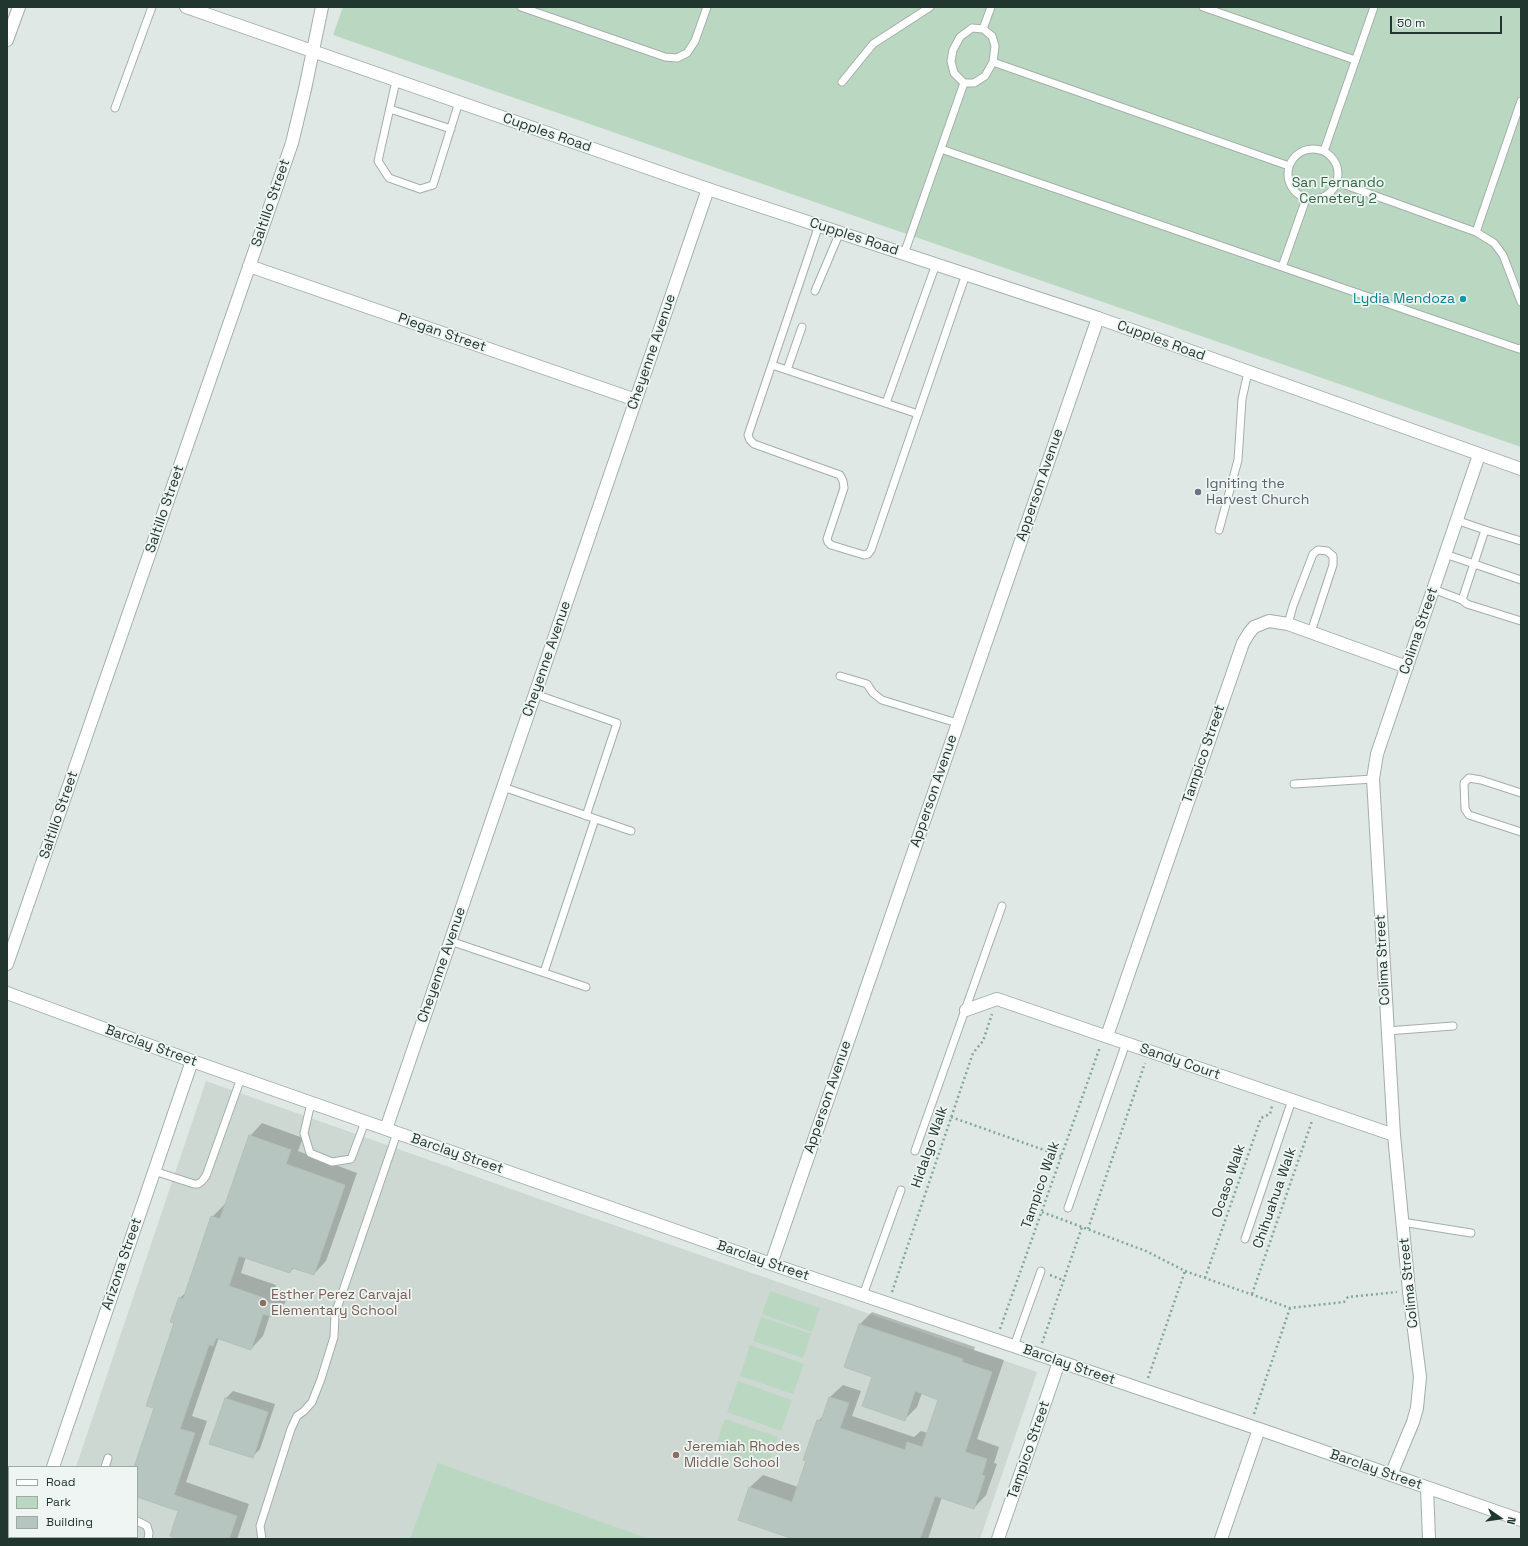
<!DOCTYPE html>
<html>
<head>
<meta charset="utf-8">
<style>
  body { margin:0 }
  #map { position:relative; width:1528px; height:1546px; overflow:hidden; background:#dfe8e4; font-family:"Space Grotesk",sans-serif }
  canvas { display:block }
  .frame { position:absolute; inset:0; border:8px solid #223630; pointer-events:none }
  .legend { position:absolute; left:8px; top:1466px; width:130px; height:72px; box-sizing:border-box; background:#eef5f2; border:1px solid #9ca9a4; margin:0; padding:5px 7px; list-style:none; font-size:12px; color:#223630 }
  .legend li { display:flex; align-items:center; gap:8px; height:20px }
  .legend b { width:20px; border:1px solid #9ca9a4 }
  .north { position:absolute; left:1480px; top:1498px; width:40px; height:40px; -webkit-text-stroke:3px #eef5f2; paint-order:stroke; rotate:103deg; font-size:11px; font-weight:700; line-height:16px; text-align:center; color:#223630 }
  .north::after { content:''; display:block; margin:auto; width:14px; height:18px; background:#223630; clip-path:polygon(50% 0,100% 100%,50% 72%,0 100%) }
  .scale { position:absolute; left:1390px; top:16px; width:112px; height:18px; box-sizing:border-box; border:2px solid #223630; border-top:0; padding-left:5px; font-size:12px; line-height:14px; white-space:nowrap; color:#223630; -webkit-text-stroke:3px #eef5f2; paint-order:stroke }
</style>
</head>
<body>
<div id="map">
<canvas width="1528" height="1546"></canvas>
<div class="frame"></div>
<ul class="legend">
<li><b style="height:5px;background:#fff"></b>Road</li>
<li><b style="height:11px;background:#bad7c1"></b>Park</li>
<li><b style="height:11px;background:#b7c5c0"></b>Building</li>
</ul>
<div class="north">N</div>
<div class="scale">50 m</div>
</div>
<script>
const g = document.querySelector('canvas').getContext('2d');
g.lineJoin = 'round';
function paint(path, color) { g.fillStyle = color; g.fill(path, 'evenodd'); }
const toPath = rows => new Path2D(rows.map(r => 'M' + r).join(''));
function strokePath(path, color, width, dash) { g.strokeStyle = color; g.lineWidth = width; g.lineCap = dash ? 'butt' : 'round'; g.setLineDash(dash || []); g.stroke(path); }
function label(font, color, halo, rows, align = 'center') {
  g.font = font + ' "Space Grotesk",sans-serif'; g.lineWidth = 3.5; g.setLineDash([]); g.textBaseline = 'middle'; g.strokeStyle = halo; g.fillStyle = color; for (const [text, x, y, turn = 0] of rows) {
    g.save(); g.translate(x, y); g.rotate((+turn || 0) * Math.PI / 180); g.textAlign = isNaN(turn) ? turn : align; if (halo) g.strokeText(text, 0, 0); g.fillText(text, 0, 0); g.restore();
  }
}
const built = toPath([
  [206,1081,562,1207,1037,1372,980,1539,120,1539,115,1537,137,1537,137,1467,76,1467]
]);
const green = toPath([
  [343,7,1521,7,1521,447,333,35],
  [770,1291,820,1308,812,1332,762,1314],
  [761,1317,811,1334,803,1358,753,1341],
  [750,1345,804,1364,793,1394,740,1376],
  [738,1381,792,1400,781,1431,727,1412],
  [725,1419,778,1437,767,1468,714,1449],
  [438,1463,649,1539,410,1539]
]);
const shadow = toPath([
  [262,1123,303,1138,298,1151,357,1173,326,1261,314,1274,295,1267,290,1272,246,1257,241,1273,276,1285,275,1288,288,1293,285,1303,272,1316,270,1315,263,1336,251,1349,220,1338,218,1340,192,1416,207,1421,186,1482,249,1504,237,1539,181,1539,180,1510,137,1496,137,1467,135,1467,155,1408,180,1298,187,1291,212,1217,225,1204,226,1205,250,1136],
  [872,1312,975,1347,974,1350,1004,1360,977,1439,999,1447,994,1463,997,1464,986,1495,974,1508,942,1497,928,1539,796,1539,739,1519,750,1487,763,1475,798,1487,818,1421,824,1415,830,1397,843,1385,861,1391,852,1416,914,1437,921,1431,928,1433,940,1399,922,1393,917,1407,905,1419,873,1376,845,1367,860,1324],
  [233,1391,275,1404,260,1449,252,1457,226,1398]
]);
const building = toPath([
  [249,1135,291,1150,286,1164,345,1185,314,1275,292,1268,290,1273,239,1256,229,1286,264,1298,263,1301,277,1305,272,1317,263,1314,251,1350,216,1338,213,1346,209,1345,180,1429,195,1433,174,1495,237,1516,229,1539,177,1539,170,1536,178,1511,137,1497,137,1467,134,1467,154,1408,146,1406,174,1323,170,1322,179,1297,183,1299,211,1216,220,1219,249,1135],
  [859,1324,963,1359,962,1362,992,1372,965,1452,987,1459,982,1475,985,1476,974,1509,935,1496,920,1539,793,1539,738,1520,749,1487,792,1502,806,1461,803,1460,817,1420,821,1421,829,1397,849,1403,840,1428,905,1450,907,1442,922,1447,938,1400,915,1391,905,1421,862,1406,872,1377,844,1367,859,1324],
  [225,1398,268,1412,253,1458,209,1444,225,1398]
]);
const path = toPath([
  [951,1117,1061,1156],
  [1042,1212,1146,1251,1185,1271,1290,1308,1344,1302,1348,1297,1397,1292],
  [1088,1229,1145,1063],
  [1050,1275,1063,1280],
  [1205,1278,1261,1118,1270,1114,1272,1106],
  [892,1292,973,1053,983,1041,992,1014],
  [1252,1294,1312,1121],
  [1000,1329,1100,1047],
  [1042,1343,1082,1227],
  [1148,1378,1185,1271],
  [1254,1414,1290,1308]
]);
const service = toPath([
  [521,7,665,57,677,58,687,53,695,41,707,7],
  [1203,7,1355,60],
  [972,28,983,29,992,36,995,46,993,62,985,76,974,83,964,83,954,73,951,61,953,50,960,37,972,28],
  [983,29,991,7],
  [993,62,1289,166],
  [396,81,378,161,389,178,420,189,433,185,459,102],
  [842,82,873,44,930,7],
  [115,108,152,7],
  [390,109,451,129],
  '1288 174a25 25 0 1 1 50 0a25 25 0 1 1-50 0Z',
  [941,149,1519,349,1521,348],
  [1324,151,1374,7],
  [1337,182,1476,232,1494,243,1503,255,1521,302],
  [819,225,748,435,750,440,754,444,840,475,843,481,844,488,827,539,828,542,831,545,864,555,868,554,871,550,966,274],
  [1476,232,1521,101],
  [904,254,964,83],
  [1282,267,1306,199],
  [815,291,840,232],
  [772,365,918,414],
  [787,370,802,327],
  [886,403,936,264],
  [1219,530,1238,460,1242,399,1248,372],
  [1485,530,1521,541],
  [1445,554,1521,580],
  [1433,589,1462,600,1485,530,1456,520],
  [1462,600,1467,604,1521,621],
  [1288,624,1293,606,1313,554,1318,550,1327,551,1333,556,1333,565,1311,632],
  [840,676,867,684,873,693,882,700,957,723],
  [535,694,617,723,586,816],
  [1294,784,1373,779],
  [503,787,631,831],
  [1521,793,1481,780,1469,778,1464,783,1465,809,1469,815,1521,832],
  [450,941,586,987],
  [544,972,595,819],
  [1387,1031,1453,1026],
  [311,1103,304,1133,310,1153,332,1162,351,1159,365,1122],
  [915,1151,1002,906],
  [154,1171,194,1184,198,1184,202,1181,206,1176,241,1078],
  [1068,1208,1126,1043],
  [1402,1222,1471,1233],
  [1245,1239,1292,1100],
  [863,1295,901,1190],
  [1014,1346,1041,1271],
  [105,1467,108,1458],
  [137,1521,147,1526,149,1533,148,1539],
  [262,1539,260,1526,291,1429,297,1416,304,1411,312,1402,321,1379,334,1337,335,1314,397,1133]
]);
const minor = toPath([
  [7,40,19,7],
  [249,266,636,400],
  [7,964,292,143,305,89,322,7],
  [7,993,192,1061,771,1264,1259,1429,1521,1520],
  [966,1010,997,999,1394,1135],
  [1107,1036,1243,643,1249,633,1254,627,1269,621,1288,624,1407,667],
  [386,1129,708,189],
  [771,1264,1098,318],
  [53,1467,192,1061],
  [1391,1475,1413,1422,1417,1408,1420,1377,1409,1291,1394,1135,1373,779,1377,754,1479,455],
  [1427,1488,1429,1539],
  [7,1524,9,1525],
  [45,1537,50,1539],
  [28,1539,29,1537],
  [998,1539,1059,1362],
  [1221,1539,1259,1429]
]);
const tertiary = toPath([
  [186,7,708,189,1098,318,1521,469]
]);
const markers = [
  [1463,299,4,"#0f9aa8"],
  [1198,492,4,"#6b7280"],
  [263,1303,4,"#8d6e63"],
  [676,1455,4,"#8d6e63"]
];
const streetNames = [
  ["Cupples Road",547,133,19],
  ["Saltillo Street",271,203,-71],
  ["Cupples Road",854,237,18],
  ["Piegan Street",442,333,19],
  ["Cupples Road",1161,341,20],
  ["Cheyenne Avenue",652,352,-71],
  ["Apperson Avenue",1040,485,-71],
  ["Saltillo Street",165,509,-71],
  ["Colima Street",1419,631,-71],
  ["Cheyenne Avenue",547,659,-71],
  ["Tampico Street",1204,754,-71],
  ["Apperson Avenue",934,791,-71],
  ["Saltillo Street",59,815,-71],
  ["Colima Street",1383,960,-93],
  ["Cheyenne Avenue",442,965,-71],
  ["Barclay Street",151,1046,20],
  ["Sandy Court",1180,1062,19],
  ["Apperson Avenue",828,1097,-71],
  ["Hidalgo Walk",930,1147,-71],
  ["Barclay Street",457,1154,19],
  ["Ocaso Walk",1229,1181,-71],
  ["Tampico Walk",1041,1185,-71],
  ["Chihuahua Walk",1275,1198,-71],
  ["Barclay Street",763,1261,19],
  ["Arizona Street",122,1264,-71],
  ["Colima Street",1409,1283,-96],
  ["Barclay Street",1069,1365,19],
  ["Tampico Street",1029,1450,-71],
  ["Barclay Street",1376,1470,19]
];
const parkNames = [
  ["San Fernando",1338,183],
  ["Cemetery 2",1338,199]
];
const cultureNames = [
  ["Lydia Mendoza",1455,299]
];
const worshipNames = [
  ["Igniting the",1206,484],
  ["Harvest Church",1206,500]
];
const educationNames = [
  ["Esther Perez Carvajal",271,1295],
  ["Elementary School",271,1311],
  ["Jeremiah Rhodes",684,1447],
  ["Middle School",684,1463]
];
paint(built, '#cdd8d3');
paint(green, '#bad7c1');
paint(shadow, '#0003');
paint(building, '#b7c5c0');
strokePath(building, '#b2c1ba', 1);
strokePath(service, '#a3afaa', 9);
strokePath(minor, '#a3afaa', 14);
strokePath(tertiary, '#a3afaa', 14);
strokePath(path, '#82a89c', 2.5, [2, 3]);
strokePath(service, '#fff', 7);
strokePath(minor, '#fff', 12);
strokePath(tertiary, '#fff', 12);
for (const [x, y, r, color] of markers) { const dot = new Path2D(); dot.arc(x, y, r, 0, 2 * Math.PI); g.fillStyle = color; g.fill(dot); strokePath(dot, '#eef5f2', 1.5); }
label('14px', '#223630', '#eef5f2', streetNames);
label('14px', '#316845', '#eef5f2', parkNames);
label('14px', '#0d838f', '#eef5f2', cultureNames, 'right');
label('14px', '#5b616d', '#eef5f2', worshipNames, 'left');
label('14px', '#785e54', '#eef5f2', educationNames, 'left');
</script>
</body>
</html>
